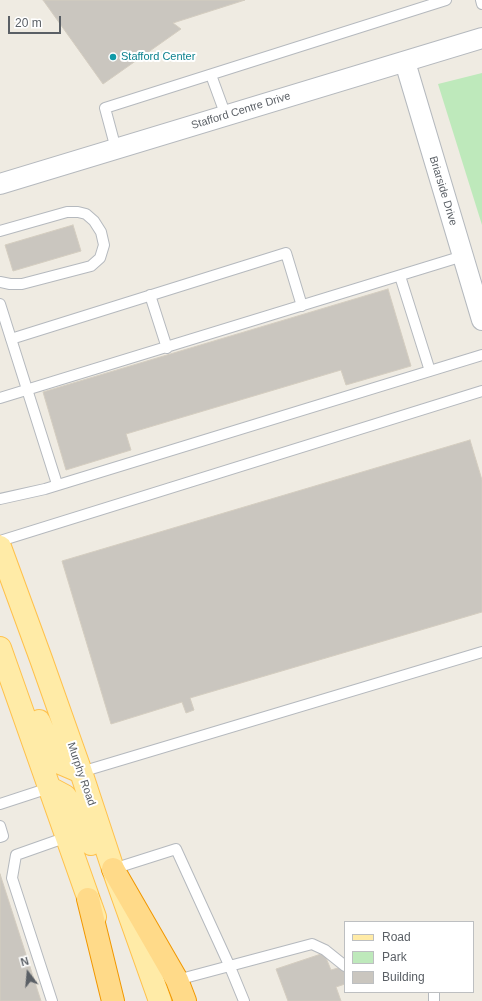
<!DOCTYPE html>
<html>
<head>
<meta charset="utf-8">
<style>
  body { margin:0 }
  #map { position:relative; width:482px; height:1001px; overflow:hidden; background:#efebe2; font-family:Arial,sans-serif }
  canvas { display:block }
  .legend { position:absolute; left:344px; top:921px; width:130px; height:72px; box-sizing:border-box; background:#fff; border:1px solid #bdbfc1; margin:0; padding:5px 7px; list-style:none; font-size:12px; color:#5a5f65 }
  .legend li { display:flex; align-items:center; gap:8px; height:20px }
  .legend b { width:20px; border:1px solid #bdbfc1 }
  .north { position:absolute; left:8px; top:953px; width:40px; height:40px; -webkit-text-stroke:3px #fff; paint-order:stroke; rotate:344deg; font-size:11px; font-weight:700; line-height:16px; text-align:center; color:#5a5f65 }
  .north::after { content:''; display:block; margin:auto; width:14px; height:18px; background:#5a5f65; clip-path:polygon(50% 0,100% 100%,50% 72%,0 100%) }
  .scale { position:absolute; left:8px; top:16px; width:53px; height:18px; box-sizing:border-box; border:2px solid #5a5f65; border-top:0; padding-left:5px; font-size:12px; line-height:14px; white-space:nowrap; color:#5a5f65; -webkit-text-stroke:3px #fff; paint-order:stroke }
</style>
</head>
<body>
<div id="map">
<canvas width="482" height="1001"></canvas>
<ul class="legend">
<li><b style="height:5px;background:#ffeba7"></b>Road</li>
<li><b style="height:11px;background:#bee9bb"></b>Park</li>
<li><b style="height:11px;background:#cac6bf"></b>Building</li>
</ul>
<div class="north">N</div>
<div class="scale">20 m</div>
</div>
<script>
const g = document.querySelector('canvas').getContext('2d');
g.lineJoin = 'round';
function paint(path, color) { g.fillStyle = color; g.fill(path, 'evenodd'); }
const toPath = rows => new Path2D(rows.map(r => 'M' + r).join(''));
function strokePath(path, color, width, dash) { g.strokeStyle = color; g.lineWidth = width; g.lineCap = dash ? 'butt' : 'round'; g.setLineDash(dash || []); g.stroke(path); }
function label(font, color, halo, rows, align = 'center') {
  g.font = font + ' Arial,sans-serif'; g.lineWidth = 4; g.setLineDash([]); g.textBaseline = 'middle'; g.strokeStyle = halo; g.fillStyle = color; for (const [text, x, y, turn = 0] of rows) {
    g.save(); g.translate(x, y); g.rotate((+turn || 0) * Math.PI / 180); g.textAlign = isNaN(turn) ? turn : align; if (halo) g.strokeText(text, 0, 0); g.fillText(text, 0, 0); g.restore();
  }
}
const green = toPath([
  [482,73,482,225,438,84]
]);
const building = toPath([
  [43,0,245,0,173,23,181,29,103,84,43,0],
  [73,225,81,251,13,271,5,245,73,225],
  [388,289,411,366,346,385,341,370,126,434,131,450,66,470,43,392,388,289],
  [470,440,482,480,482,612,190,698,194,710,186,713,182,702,111,724,62,561,470,440],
  [0,874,41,1001,0,1001,0,874],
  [324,953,331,970,345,966,345,984,336,987,341,1001,288,1001,276,969,324,953]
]);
const lane = toPath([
  [481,0,482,4],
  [211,75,226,116],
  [116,149,105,108,446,0],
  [0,231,67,212,78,212,86,214,94,221,101,232,104,245,100,258,91,266,22,284,10,284,0,282],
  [400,276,430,371],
  [150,295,167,348],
  [0,304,57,484],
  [11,339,286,253,302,306],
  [0,398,463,256],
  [0,499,45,489,482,355],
  [0,541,482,391],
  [81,772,482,652],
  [0,804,49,788],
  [0,826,3,836,0,837],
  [113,869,176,849,230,967,244,1001],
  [177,980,312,944,325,950,345,966],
  [434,992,434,1001],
  [52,1001,12,878,16,855,67,837]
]);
const street = toPath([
  [405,62,482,320],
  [0,184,482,38]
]);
const primary = toPath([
  [0,547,41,659,81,772,113,869,160,1001],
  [0,648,95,917],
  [39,721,48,742,60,763,81,772],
  [50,788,65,796,78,814,91,844]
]);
const highway = toPath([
  [113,869,177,980,185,1001],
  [88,899,113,1001]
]);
const markers = [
  [113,57,4,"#0f9aa8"]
];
const cultureNames = [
  ["Stafford Center",121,57]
];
const streetNames = [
  ["Stafford Centre Drive",241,111,-17],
  ["Briarside Drive",443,191,73],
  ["Murphy Road",81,774,71]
];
paint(green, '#bee9bb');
paint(building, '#cac6bf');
strokePath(building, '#d4cdc0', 1);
strokePath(lane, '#b5b9be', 12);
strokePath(street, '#b5b9be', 22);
strokePath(primary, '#ffc14b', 24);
strokePath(highway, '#f19700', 24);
strokePath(lane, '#fff', 10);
strokePath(street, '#fff', 20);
strokePath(primary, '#ffeba7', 22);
strokePath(highway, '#ffda89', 22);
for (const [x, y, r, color] of markers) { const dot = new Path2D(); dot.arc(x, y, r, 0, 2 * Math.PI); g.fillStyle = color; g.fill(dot); strokePath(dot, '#fff', 1.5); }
label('11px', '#0d838f', '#fff', cultureNames, 'left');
label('11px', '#5a5f65', '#fff', streetNames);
</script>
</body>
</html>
